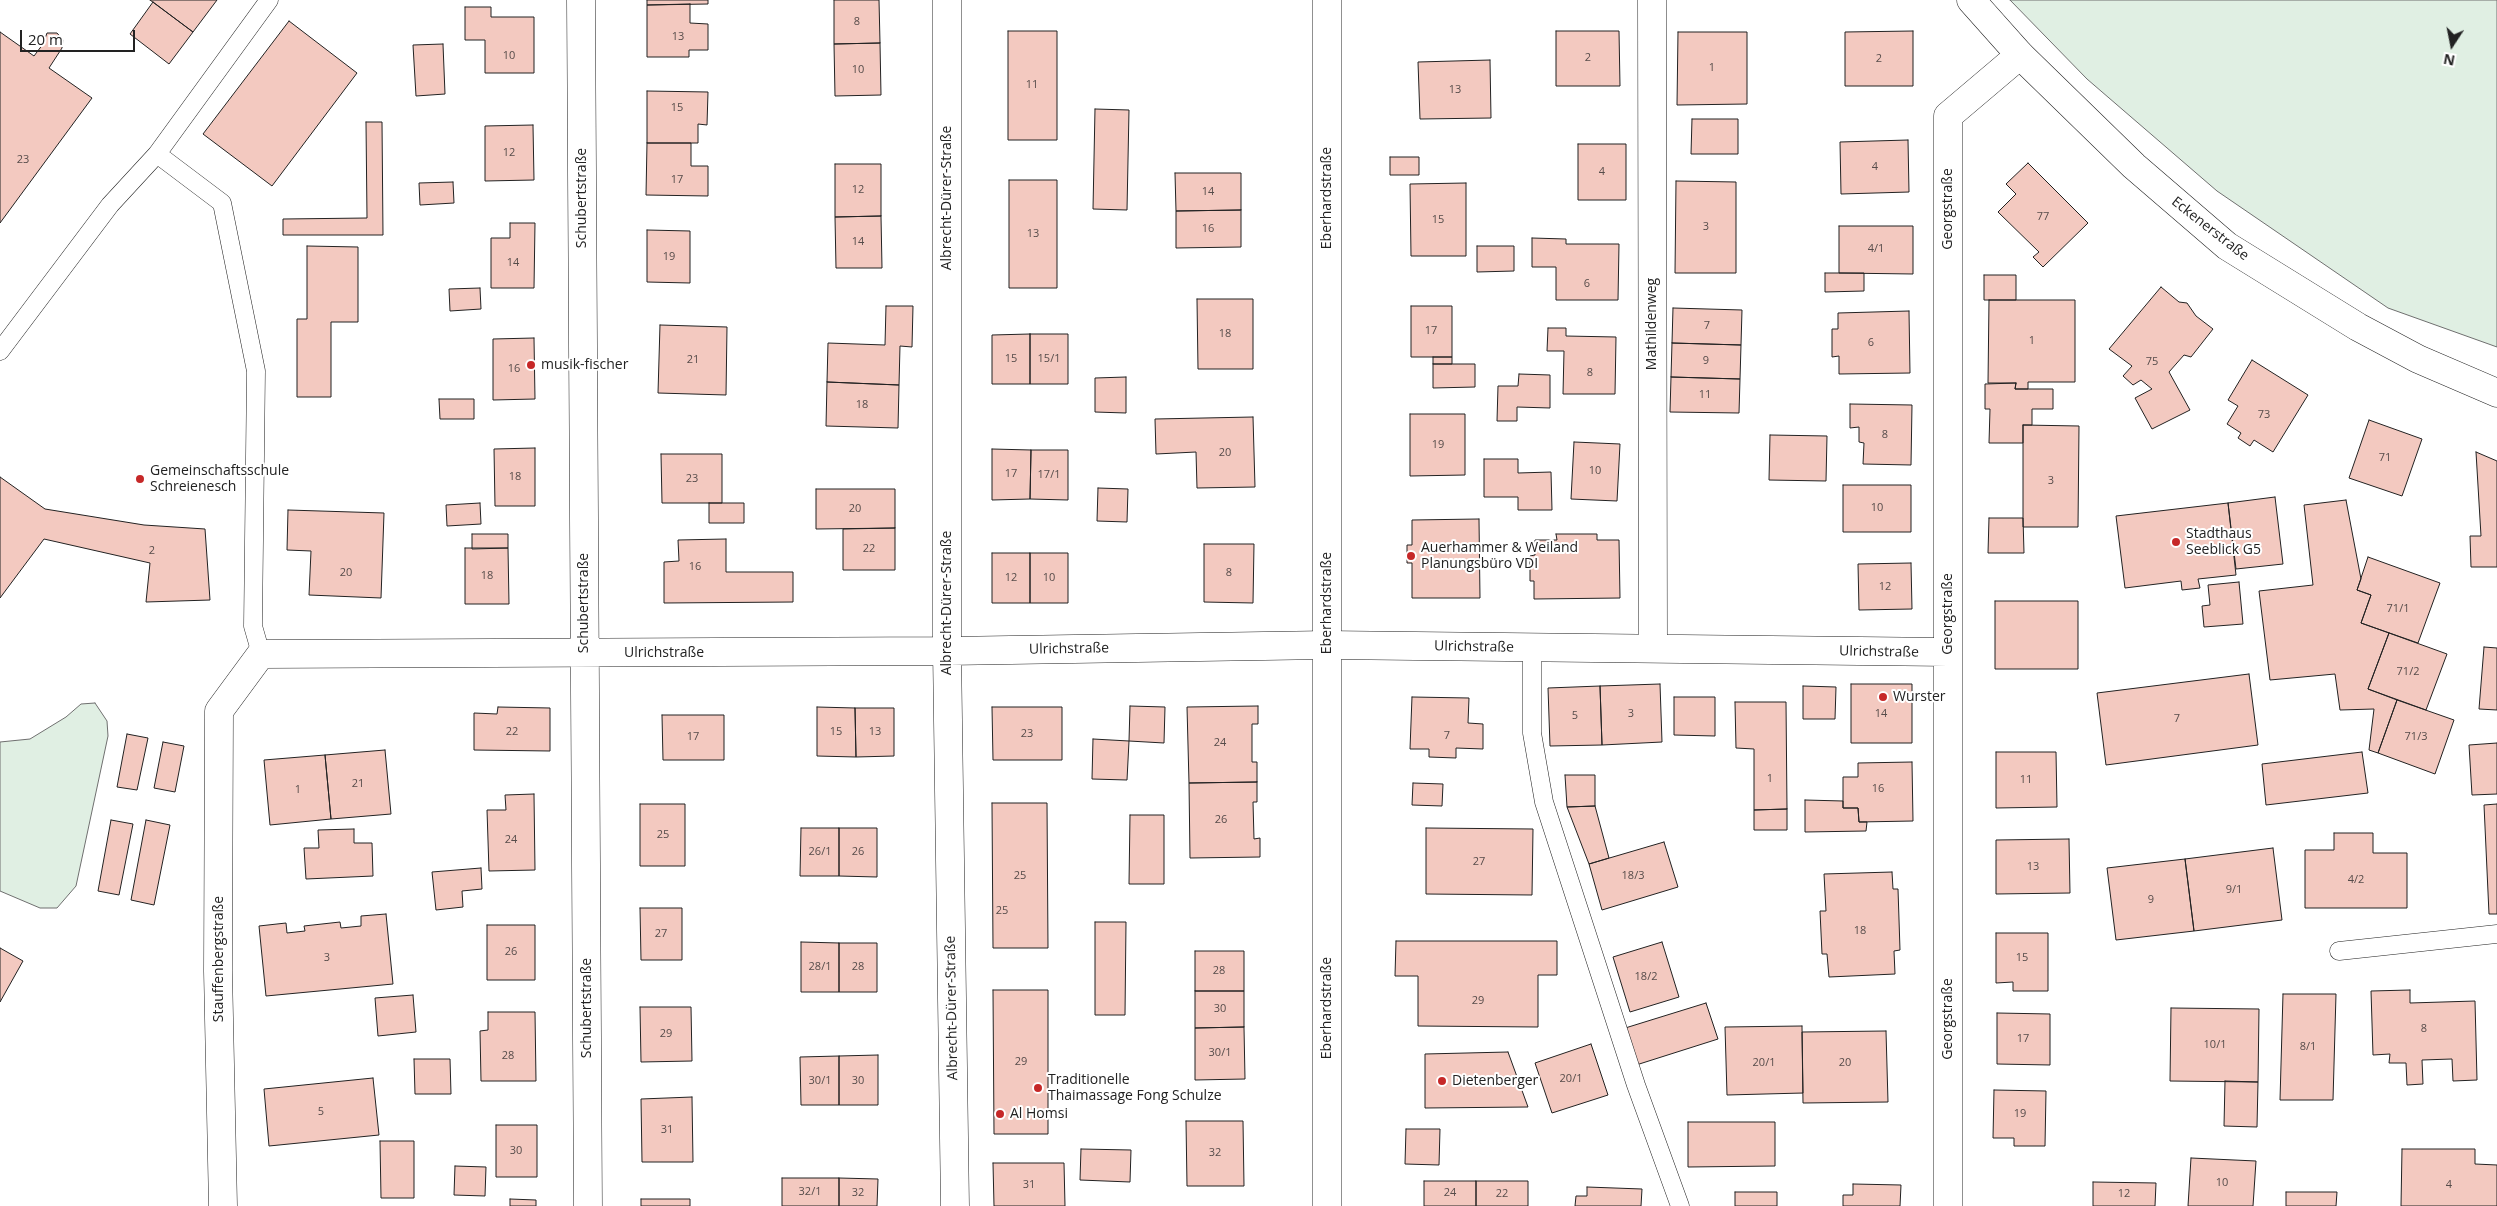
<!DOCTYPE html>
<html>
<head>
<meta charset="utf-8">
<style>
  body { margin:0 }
  #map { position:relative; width:2497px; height:1206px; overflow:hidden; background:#fff; font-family:"Open Sans",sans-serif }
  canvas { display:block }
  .north { position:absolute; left:2427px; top:20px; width:50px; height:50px; -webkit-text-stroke:4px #fff; paint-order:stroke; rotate:191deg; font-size:14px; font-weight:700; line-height:20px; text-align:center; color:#222 }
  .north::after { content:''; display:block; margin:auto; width:18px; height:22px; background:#222; clip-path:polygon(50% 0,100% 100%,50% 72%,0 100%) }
  .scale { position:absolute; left:20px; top:30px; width:115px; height:22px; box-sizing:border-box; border:2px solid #222; border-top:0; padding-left:6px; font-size:15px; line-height:18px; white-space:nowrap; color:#222; -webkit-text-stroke:4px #fff; paint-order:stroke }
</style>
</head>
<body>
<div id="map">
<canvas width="2497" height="1206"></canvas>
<div class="north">N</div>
<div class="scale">20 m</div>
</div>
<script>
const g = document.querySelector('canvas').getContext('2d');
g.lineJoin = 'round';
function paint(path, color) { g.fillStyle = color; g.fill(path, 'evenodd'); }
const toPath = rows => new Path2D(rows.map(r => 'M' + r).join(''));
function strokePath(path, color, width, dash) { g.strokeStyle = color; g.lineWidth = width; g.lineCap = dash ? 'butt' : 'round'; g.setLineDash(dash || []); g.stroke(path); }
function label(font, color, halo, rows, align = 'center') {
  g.font = font + ' "Open Sans",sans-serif'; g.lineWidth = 4; g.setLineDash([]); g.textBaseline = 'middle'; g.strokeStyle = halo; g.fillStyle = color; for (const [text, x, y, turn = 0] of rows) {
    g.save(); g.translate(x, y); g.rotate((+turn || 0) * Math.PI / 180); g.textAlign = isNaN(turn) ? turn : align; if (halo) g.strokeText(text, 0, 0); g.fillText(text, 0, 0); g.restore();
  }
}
const green = toPath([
  [2010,0,2497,0,2497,347,2388,308,2217,191,2087,79,2010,0],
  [95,703,107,721,108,736,76,886,57,908,40,908,0,891,0,742,30,739,66,717,81,704,95,703]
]);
const building = toPath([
  [150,0,217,0,193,32,150,0],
  [647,0,708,0,708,4,647,5,647,0],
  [834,0,879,0,880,43,834,44,834,0],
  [153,2,193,32,169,64,130,34,153,2],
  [690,4,690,23,708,24,708,50,689,50,689,57,647,57,647,5,690,4],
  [465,7,491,7,491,17,534,17,534,73,485,73,485,40,465,40,465,7],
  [289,21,357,73,272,186,203,134,289,21],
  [1008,31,1057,31,1057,140,1008,140,1008,31],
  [1556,31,1619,31,1620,86,1556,86,1556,31],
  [1913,31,1913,86,1845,86,1845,32,1913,31],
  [0,32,34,56,43,44,47,33,57,33,63,40,62,48,49,68,92,98,0,223,0,32],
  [1678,32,1747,32,1747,104,1677,105,1678,32],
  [880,43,881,95,835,96,834,44,880,43],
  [443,44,445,94,416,96,413,45,443,44],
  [1490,60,1491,118,1420,119,1418,62,1490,60],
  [647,91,708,92,707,125,698,124,698,143,647,143,647,91],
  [1095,109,1129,110,1127,210,1093,209,1095,109],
  [1692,119,1738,119,1738,154,1691,154,1692,119],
  [366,122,382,122,383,235,283,235,283,219,367,218,366,122],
  [533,125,534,180,485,181,485,126,533,125],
  [1908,140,1909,192,1841,194,1840,142,1908,140],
  [647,143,691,143,691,166,708,166,708,196,646,195,647,143],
  [1578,144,1626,144,1626,200,1578,200,1578,144],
  [1390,157,1419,157,1419,175,1390,175,1390,157],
  [2028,163,2088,223,2043,267,2033,257,2039,252,1998,212,2016,194,2006,184,2028,163],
  [835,164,881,164,881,216,835,217,835,164],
  [1175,173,1241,173,1241,210,1176,211,1175,173],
  [1009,180,1057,180,1057,288,1009,288,1009,180],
  [1676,181,1736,182,1736,273,1675,273,1676,181],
  [453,182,454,203,420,205,419,183,453,182],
  [1466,183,1466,256,1411,256,1410,184,1466,183],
  [1241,210,1241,247,1176,248,1176,211,1241,210],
  [881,216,882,268,836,268,835,217,881,216],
  [510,223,535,223,534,288,491,288,491,238,510,238,510,223],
  [1839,226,1913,226,1913,274,1839,273,1839,226],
  [647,230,690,231,690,283,647,282,647,230],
  [1532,238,1566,239,1566,244,1619,244,1618,300,1556,300,1556,267,1532,267,1532,238],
  [307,246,358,247,358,322,331,322,331,397,297,397,297,319,307,319,307,246],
  [1477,246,1514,246,1514,271,1477,272,1477,246],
  [1825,273,1864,273,1864,291,1825,292,1825,273],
  [1984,275,2016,275,2016,300,1984,300,1984,275],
  [2161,287,2179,302,2187,303,2196,316,2213,329,2191,357,2184,355,2169,372,2190,410,2152,429,2135,398,2152,389,2141,380,2133,385,2123,376,2132,366,2109,349,2161,287],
  [480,288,481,309,450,311,449,289,480,288],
  [1197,299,1253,299,1253,369,1198,369,1197,299],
  [1989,300,2075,300,2075,382,2028,382,2028,389,2015,389,2016,383,1988,383,1989,300],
  [886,306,913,306,912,347,900,346,899,385,827,382,828,343,885,345,886,306],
  [1411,306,1452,306,1452,357,1411,357,1411,306],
  [1673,308,1742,310,1741,345,1672,343,1673,308],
  [1909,311,1910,373,1839,374,1839,356,1832,357,1832,329,1838,329,1838,313,1909,311],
  [660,325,727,327,726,395,658,393,660,325],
  [1548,328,1566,328,1566,336,1616,337,1615,394,1563,394,1564,351,1547,351,1548,328],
  [1030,334,1030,384,992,384,992,335,1030,334],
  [1030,334,1068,334,1068,384,1030,384,1030,334],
  [534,338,535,399,493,400,493,339,534,338],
  [1672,343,1741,345,1740,379,1671,377,1672,343],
  [1433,357,1452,357,1452,364,1433,364,1433,357],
  [2252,360,2308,395,2273,452,2254,440,2250,446,2238,438,2241,433,2227,424,2238,406,2228,400,2252,360],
  [1433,364,1475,364,1475,387,1433,388,1433,364],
  [1519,374,1550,375,1550,408,1517,407,1517,421,1497,421,1498,386,1518,386,1519,374],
  [1126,377,1126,413,1095,412,1095,378,1126,377],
  [1671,377,1740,379,1739,413,1670,412,1671,377],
  [827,382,899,385,898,428,826,426,827,382],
  [2016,383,2015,389,2053,389,2053,409,2032,409,2032,425,2023,425,2023,443,1989,443,1990,409,1985,409,1985,384,2016,383],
  [439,399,474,399,474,419,440,419,439,399],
  [1850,404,1912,405,1911,465,1863,464,1864,443,1859,442,1859,427,1850,428,1850,404],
  [1410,414,1465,414,1465,475,1410,476,1410,414],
  [1253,417,1255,487,1197,488,1196,452,1156,454,1155,419,1253,417],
  [2369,420,2422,439,2402,496,2349,478,2369,420],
  [2023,425,2079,426,2078,527,2023,527,2023,425],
  [1770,435,1827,436,1826,481,1769,480,1770,435],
  [1574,442,1620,444,1617,501,1571,499,1574,442],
  [535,448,535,506,495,506,494,449,535,448],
  [992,449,1031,450,1030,499,992,500,992,449],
  [1031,450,1068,450,1068,500,1030,499,1031,450],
  [2476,452,2497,461,2497,567,2471,567,2470,536,2481,536,2476,452],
  [661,454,722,454,722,503,662,503,661,454],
  [1484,459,1518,459,1518,473,1551,472,1552,510,1518,510,1518,497,1484,497,1484,459],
  [0,477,45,509,144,525,205,529,210,600,146,602,150,563,44,539,0,598,0,477],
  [1843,485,1911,485,1911,532,1843,532,1843,485],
  [1098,488,1128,489,1127,522,1097,521,1098,488],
  [816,489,895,489,895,528,816,529,816,489],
  [2275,497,2283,564,2236,569,2228,503,2275,497],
  [2346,500,2361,579,2357,590,2371,595,2361,623,2389,633,2368,689,2397,700,2378,753,2369,750,2374,709,2340,710,2335,674,2270,680,2259,591,2313,585,2304,505,2346,500],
  [480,503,481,524,447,526,446,505,480,503],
  [709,503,744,503,744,523,709,523,709,503],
  [2228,503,2236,575,2198,579,2200,588,2182,590,2181,581,2125,588,2116,516,2228,503],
  [288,510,384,513,381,598,309,595,311,551,287,550,288,510],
  [1989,518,2023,518,2024,553,1988,553,1989,518],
  [1479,519,1480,598,1412,598,1412,563,1407,563,1407,545,1412,545,1412,520,1479,519],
  [895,528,895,570,843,570,843,529,895,528],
  [472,534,508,534,508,548,472,549,472,534],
  [1556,534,1597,534,1597,540,1619,540,1620,598,1534,599,1534,581,1530,581,1530,556,1535,555,1535,540,1557,540,1556,534],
  [726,539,726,572,793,572,793,602,664,603,664,562,679,561,678,540,726,539],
  [1204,544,1254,544,1253,603,1204,602,1204,544],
  [465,548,508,548,509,604,465,604,465,548],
  [992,553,1030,553,1030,603,992,603,992,553],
  [1030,553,1068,553,1068,603,1030,603,1030,553],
  [2368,557,2440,583,2418,643,2361,623,2371,595,2357,590,2368,557],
  [1911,563,1912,609,1859,610,1858,564,1911,563],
  [2239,582,2243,624,2204,627,2202,606,2210,605,2208,585,2239,582],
  [1995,601,2078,601,2078,669,1995,669,1995,601],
  [2389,633,2447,654,2426,710,2368,689,2389,633],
  [2484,647,2497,648,2497,710,2479,709,2484,647],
  [2249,674,2258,745,2106,765,2097,693,2249,674],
  [1660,684,1662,742,1602,745,1600,686,1660,684],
  [1851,684,1912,684,1912,743,1851,743,1851,684],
  [1600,686,1602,745,1550,746,1548,688,1600,686],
  [1803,686,1836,687,1835,719,1803,719,1803,686],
  [1412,697,1469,698,1468,723,1483,724,1483,749,1456,748,1456,758,1429,757,1429,749,1410,749,1412,697],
  [1674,697,1715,697,1715,736,1674,735,1674,697],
  [2397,700,2454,720,2435,774,2378,753,2397,700],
  [1735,702,1786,702,1787,809,1754,810,1754,749,1736,748,1735,702],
  [1130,706,1165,707,1164,743,1129,741,1130,706],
  [1258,706,1258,724,1252,724,1252,762,1257,762,1257,782,1189,783,1187,707,1258,706],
  [498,707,550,708,550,751,474,750,474,713,497,714,498,707],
  [817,707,855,708,856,757,817,756,817,707],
  [992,707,1062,707,1062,760,993,760,992,707],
  [855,708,894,708,894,756,856,757,855,708],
  [662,715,724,715,724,760,663,760,662,715],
  [127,734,148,738,137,790,117,787,127,734],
  [1093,739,1129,741,1127,780,1092,779,1093,739],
  [163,742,184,746,175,792,154,788,163,742],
  [2497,743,2497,794,2472,795,2469,745,2497,743],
  [385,750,391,814,331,819,325,755,385,750],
  [1996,752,2056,752,2057,807,1996,808,1996,752],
  [2362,752,2368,793,2266,805,2262,764,2362,752],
  [325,755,331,819,270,825,264,760,325,755],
  [1912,762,1913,821,1859,822,1858,808,1843,808,1843,777,1858,777,1858,763,1912,762],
  [1565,775,1595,775,1595,806,1567,807,1565,775],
  [1257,782,1257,802,1253,802,1254,839,1260,838,1260,857,1190,858,1189,783,1257,782],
  [1413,783,1443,784,1442,806,1412,805,1413,783],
  [534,794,535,870,489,871,487,810,506,810,505,795,534,794],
  [1805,800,1843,801,1843,808,1858,808,1859,822,1867,822,1866,831,1805,832,1805,800],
  [992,803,1047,803,1048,948,993,948,992,803],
  [640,804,685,804,685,866,640,866,640,804],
  [2497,804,2497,914,2489,914,2484,805,2497,804],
  [1595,806,1609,858,1589,864,1567,807,1595,806],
  [1787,809,1787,830,1754,830,1754,810,1787,809],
  [1130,815,1164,815,1164,884,1129,884,1130,815],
  [111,820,133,824,119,895,98,891,111,820],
  [146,820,170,825,154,905,131,900,146,820],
  [801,828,839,828,839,876,800,876,801,828],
  [839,828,877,828,877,877,839,876,839,828],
  [1426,828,1533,829,1532,895,1426,894,1426,828],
  [354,829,354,843,372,843,373,876,306,879,304,848,319,848,318,830,354,829],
  [2334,833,2373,833,2373,853,2407,853,2407,908,2305,908,2305,850,2334,850,2334,833],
  [2069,839,2070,893,1996,894,1996,840,2069,839],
  [1664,842,1678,887,1602,910,1589,864,1664,842],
  [2273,848,2282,920,2194,931,2185,859,2273,848],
  [2185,859,2194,931,2116,940,2107,868,2185,859],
  [481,868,482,889,462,891,463,907,436,910,432,872,481,868],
  [1892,872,1893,889,1898,889,1900,950,1894,951,1895,974,1829,977,1827,954,1822,954,1820,911,1826,911,1824,874,1892,872],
  [640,908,682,908,682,960,641,960,640,908],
  [386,914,393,984,266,996,259,926,286,923,287,933,305,931,304,926,340,922,341,928,361,926,361,916,386,914],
  [1095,922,1126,922,1125,1015,1095,1015,1095,922],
  [487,925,535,925,535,980,487,980,487,925],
  [1996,933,2048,933,2048,991,2013,991,2013,982,1996,983,1996,933],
  [1396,941,1557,941,1557,975,1538,975,1538,1027,1418,1026,1418,976,1395,976,1396,941],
  [801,942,839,943,839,992,801,992,801,942],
  [1662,942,1679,997,1630,1012,1613,957,1662,942],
  [839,943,877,943,877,992,839,992,839,943],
  [0,948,23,961,0,1002,0,948],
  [1195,951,1244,951,1244,991,1195,991,1195,951],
  [993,990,1048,990,1048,1134,994,1134,993,990],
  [2410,990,2410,1003,2475,1001,2477,1080,2453,1081,2452,1059,2422,1060,2423,1084,2407,1085,2406,1063,2389,1063,2390,1054,2373,1055,2371,991,2410,990],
  [1195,991,1244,991,1244,1027,1195,1028,1195,991],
  [2283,994,2336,994,2333,1100,2280,1100,2283,994],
  [413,995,416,1032,378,1036,375,998,413,995],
  [1706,1003,1718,1039,1633,1066,1622,1029,1706,1003],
  [640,1007,691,1007,692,1061,641,1062,640,1007],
  [2171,1008,2259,1009,2258,1082,2170,1081,2171,1008],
  [488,1012,535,1012,536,1081,481,1081,480,1031,488,1030,488,1012],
  [1997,1013,2050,1014,2050,1065,1997,1064,1997,1013],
  [1802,1026,1803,1093,1727,1095,1725,1027,1802,1026],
  [1244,1027,1245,1079,1195,1080,1195,1028,1244,1027],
  [1886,1031,1888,1102,1803,1103,1802,1032,1886,1031],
  [1591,1044,1608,1095,1552,1113,1535,1063,1591,1044],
  [1508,1052,1528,1107,1425,1108,1425,1054,1508,1052],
  [878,1055,878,1105,839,1105,839,1056,878,1055],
  [839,1056,839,1105,801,1105,800,1057,839,1056],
  [414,1059,450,1059,451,1094,415,1094,414,1059],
  [373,1078,379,1135,269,1146,264,1089,373,1078],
  [2225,1081,2258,1082,2257,1127,2224,1126,2225,1081],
  [1994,1090,2046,1091,2045,1146,2014,1146,2014,1138,1993,1138,1994,1090],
  [692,1097,693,1162,642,1162,641,1099,692,1097],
  [1186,1121,1243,1121,1244,1186,1187,1186,1186,1121],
  [1688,1122,1775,1122,1775,1166,1688,1167,1688,1122],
  [496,1125,537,1125,537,1177,496,1177,496,1125],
  [1406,1129,1440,1129,1439,1165,1405,1164,1406,1129],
  [380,1141,414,1141,414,1198,381,1198,380,1141],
  [1081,1149,1131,1150,1130,1182,1080,1180,1081,1149],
  [2402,1149,2475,1149,2475,1164,2497,1165,2497,1206,2401,1206,2402,1149],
  [2191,1158,2256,1161,2253,1206,2188,1206,2191,1158],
  [993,1163,1064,1163,1065,1206,994,1206,993,1163],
  [455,1166,486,1167,485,1196,454,1195,455,1166],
  [782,1178,839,1178,839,1206,782,1206,782,1178],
  [839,1178,878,1179,877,1206,839,1206,839,1178],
  [1424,1181,1476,1181,1476,1206,1424,1206,1424,1181],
  [1476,1181,1528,1181,1528,1206,1476,1206,1476,1181],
  [2093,1182,2156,1183,2155,1206,2093,1206,2093,1182],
  [1853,1184,1901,1185,1900,1206,1843,1206,1843,1195,1853,1195,1853,1184],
  [1587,1187,1642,1189,1641,1206,1575,1206,1576,1196,1587,1196,1587,1187],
  [1735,1192,1777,1192,1777,1206,1735,1206,1735,1192],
  [2286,1192,2337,1192,2336,1206,2286,1206,2286,1192],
  [510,1199,536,1200,536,1206,510,1206,510,1199],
  [641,1199,690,1199,690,1206,641,1206,641,1199]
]);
const service = toPath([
  [0,351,110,205,157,154],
  [1532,647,1532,733,1544,802,1636,1085,1680,1206],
  [261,654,253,626,256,371,222,203,157,154,269,0],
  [2339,951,2497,934]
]);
const minor = toPath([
  [581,0,588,1206],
  [947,0,947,651,955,1206],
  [1652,0,1653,648],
  [223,1206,218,971,219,711,261,654,947,651,1327,645,1948,652],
  [1948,1206,1948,116,2020,55]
]);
const tertiary = toPath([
  [1327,0,1327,1206]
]);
const secondary = toPath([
  [1971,0,2020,55,2134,166,2227,246,2358,327,2418,359,2497,393]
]);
const markers = [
  [531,365,5,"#c62828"],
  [140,479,5,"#c62828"],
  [2176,542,5,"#c62828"],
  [1411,556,5,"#c62828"],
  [1883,697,5,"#c62828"],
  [1442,1081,5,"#c62828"],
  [1038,1088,5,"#c62828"],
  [1000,1114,5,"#c62828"]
];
const numberNames = [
  ["8",857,22],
  ["13",678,37],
  ["10",509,56],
  ["2",1588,58],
  ["2",1879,59],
  ["1",1712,68],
  ["10",858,70],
  ["11",1032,85],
  ["13",1455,90],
  ["15",677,108],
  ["12",509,153],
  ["23",23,160],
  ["4",1875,167],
  ["4",1602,172],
  ["17",677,180],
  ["12",858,190],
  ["14",1208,192],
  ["77",2043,217],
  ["15",1438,220],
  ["3",1706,227],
  ["16",1208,229],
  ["13",1033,234],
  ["14",858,242],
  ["4/1",1876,249],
  ["19",669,257],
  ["14",513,263],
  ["6",1587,284],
  ["7",1707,326],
  ["17",1431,331],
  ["18",1225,334],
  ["1",2032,341],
  ["6",1871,343],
  ["15",1011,359],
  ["15/1",1049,359],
  ["21",693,360],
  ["9",1706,361],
  ["75",2152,362],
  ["16",514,369],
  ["8",1590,373],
  ["11",1705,395],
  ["18",862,405],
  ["73",2264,415],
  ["8",1885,435],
  ["19",1438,445],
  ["20",1225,453],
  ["71",2385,458],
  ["10",1595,471],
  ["17",1011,474],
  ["17/1",1049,475],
  ["18",515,477],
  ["23",692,479],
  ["3",2051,481],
  ["10",1877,508],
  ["20",855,509],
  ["22",869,549],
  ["2",152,551],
  ["16",695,567],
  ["20",346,573],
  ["8",1229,573],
  ["18",487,576],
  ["12",1011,578],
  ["10",1049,578],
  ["12",1885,587],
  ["71/1",2398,609],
  ["71/2",2408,672],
  ["3",1631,714],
  ["14",1881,714],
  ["5",1575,716],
  ["7",2177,719],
  ["22",512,732],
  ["15",836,732],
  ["13",875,732],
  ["23",1027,734],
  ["7",1447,736],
  ["17",693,737],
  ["71/3",2416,737],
  ["24",1220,743],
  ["1",1770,779],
  ["11",2026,780],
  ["21",358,784],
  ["16",1878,789],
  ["1",298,790],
  ["26",1221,820],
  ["25",663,835],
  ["24",511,840],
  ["26/1",820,852],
  ["26",858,852],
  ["27",1479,862],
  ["13",2033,867],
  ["25",1020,876],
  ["18/3",1633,876],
  ["4/2",2356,880],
  ["9/1",2234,890],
  ["9",2151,900],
  ["25",1002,911],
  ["18",1860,931],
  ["27",661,934],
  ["26",511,952],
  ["3",327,958],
  ["15",2022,958],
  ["28/1",820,967],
  ["28",858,967],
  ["28",1219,971],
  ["18/2",1646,977],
  ["29",1478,1001],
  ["30",1220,1009],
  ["8",2424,1029],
  ["29",666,1034],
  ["17",2023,1039],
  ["10/1",2215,1045],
  ["8/1",2308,1047],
  ["30/1",1220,1053],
  ["28",508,1056],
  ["29",1021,1062],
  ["20/1",1764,1063],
  ["20",1845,1063],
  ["20/1",1571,1079],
  ["30/1",820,1081],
  ["30",858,1081],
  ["5",321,1112],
  ["19",2020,1114],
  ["31",667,1130],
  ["30",516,1151],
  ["32",1215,1153],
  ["10",2222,1183],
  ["31",1029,1185],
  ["4",2449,1185],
  ["32/1",810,1192],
  ["32",858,1193],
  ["24",1450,1193],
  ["22",1502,1194],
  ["12",2124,1194]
];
const streetNames = [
  ["Schubertstraße",582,198,-90],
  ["Albrecht-Dürer-Straße",947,198,-90],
  ["Eberhardstraße",1327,198,-90],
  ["Georgstraße",1948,209,-90],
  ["Eckenerstraße",2210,229,38],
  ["Mathildenweg",1652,324,-90],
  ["Schubertstraße",584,603,-90],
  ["Albrecht-Dürer-Straße",947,603,-90],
  ["Eberhardstraße",1327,603,-90],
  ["Georgstraße",1948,614,-90],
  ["Ulrichstraße",1474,647,1],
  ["Ulrichstraße",1069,649,-1],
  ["Ulrichstraße",1879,652,1],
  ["Ulrichstraße",664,653],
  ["Stauffenbergstraße",219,959,-90],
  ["Schubertstraße",587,1008,-90],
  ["Albrecht-Dürer-Straße",952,1008,-91],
  ["Eberhardstraße",1327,1008,-90],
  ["Georgstraße",1948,1019,-90]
];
const poiNames = [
  ["musik-fischer",541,365],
  ["Gemeinschaftsschule",150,471],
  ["Schreienesch",150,487],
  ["Stadthaus",2186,534],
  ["Seeblick G5",2186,550],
  ["Auerhammer & Weiland",1421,548],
  ["Planungsbüro VDI",1421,564],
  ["Wurster",1893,697],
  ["Traditionelle",1048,1080],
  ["Thaimassage Fong Schulze",1048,1096],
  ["Dietenberger",1452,1081],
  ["Al Homsi",1010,1114]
];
paint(green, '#e0efe3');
strokePath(green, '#6f6f6f', 1);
paint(building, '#f3c9c0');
strokePath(building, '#222', 1);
strokePath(service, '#222', 19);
strokePath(minor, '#222', 29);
strokePath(tertiary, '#222', 29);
strokePath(secondary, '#222', 29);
strokePath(service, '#fff', 18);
strokePath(minor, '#fff', 28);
strokePath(tertiary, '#fff', 28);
strokePath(secondary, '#fff', 28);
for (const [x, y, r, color] of markers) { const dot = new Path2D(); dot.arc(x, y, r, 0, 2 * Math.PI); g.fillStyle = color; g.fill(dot); strokePath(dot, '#fff', 2); }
label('11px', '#564c4a', null, numberNames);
label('14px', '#222', '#fff', streetNames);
label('14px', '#222', '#fff', poiNames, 'left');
</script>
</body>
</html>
